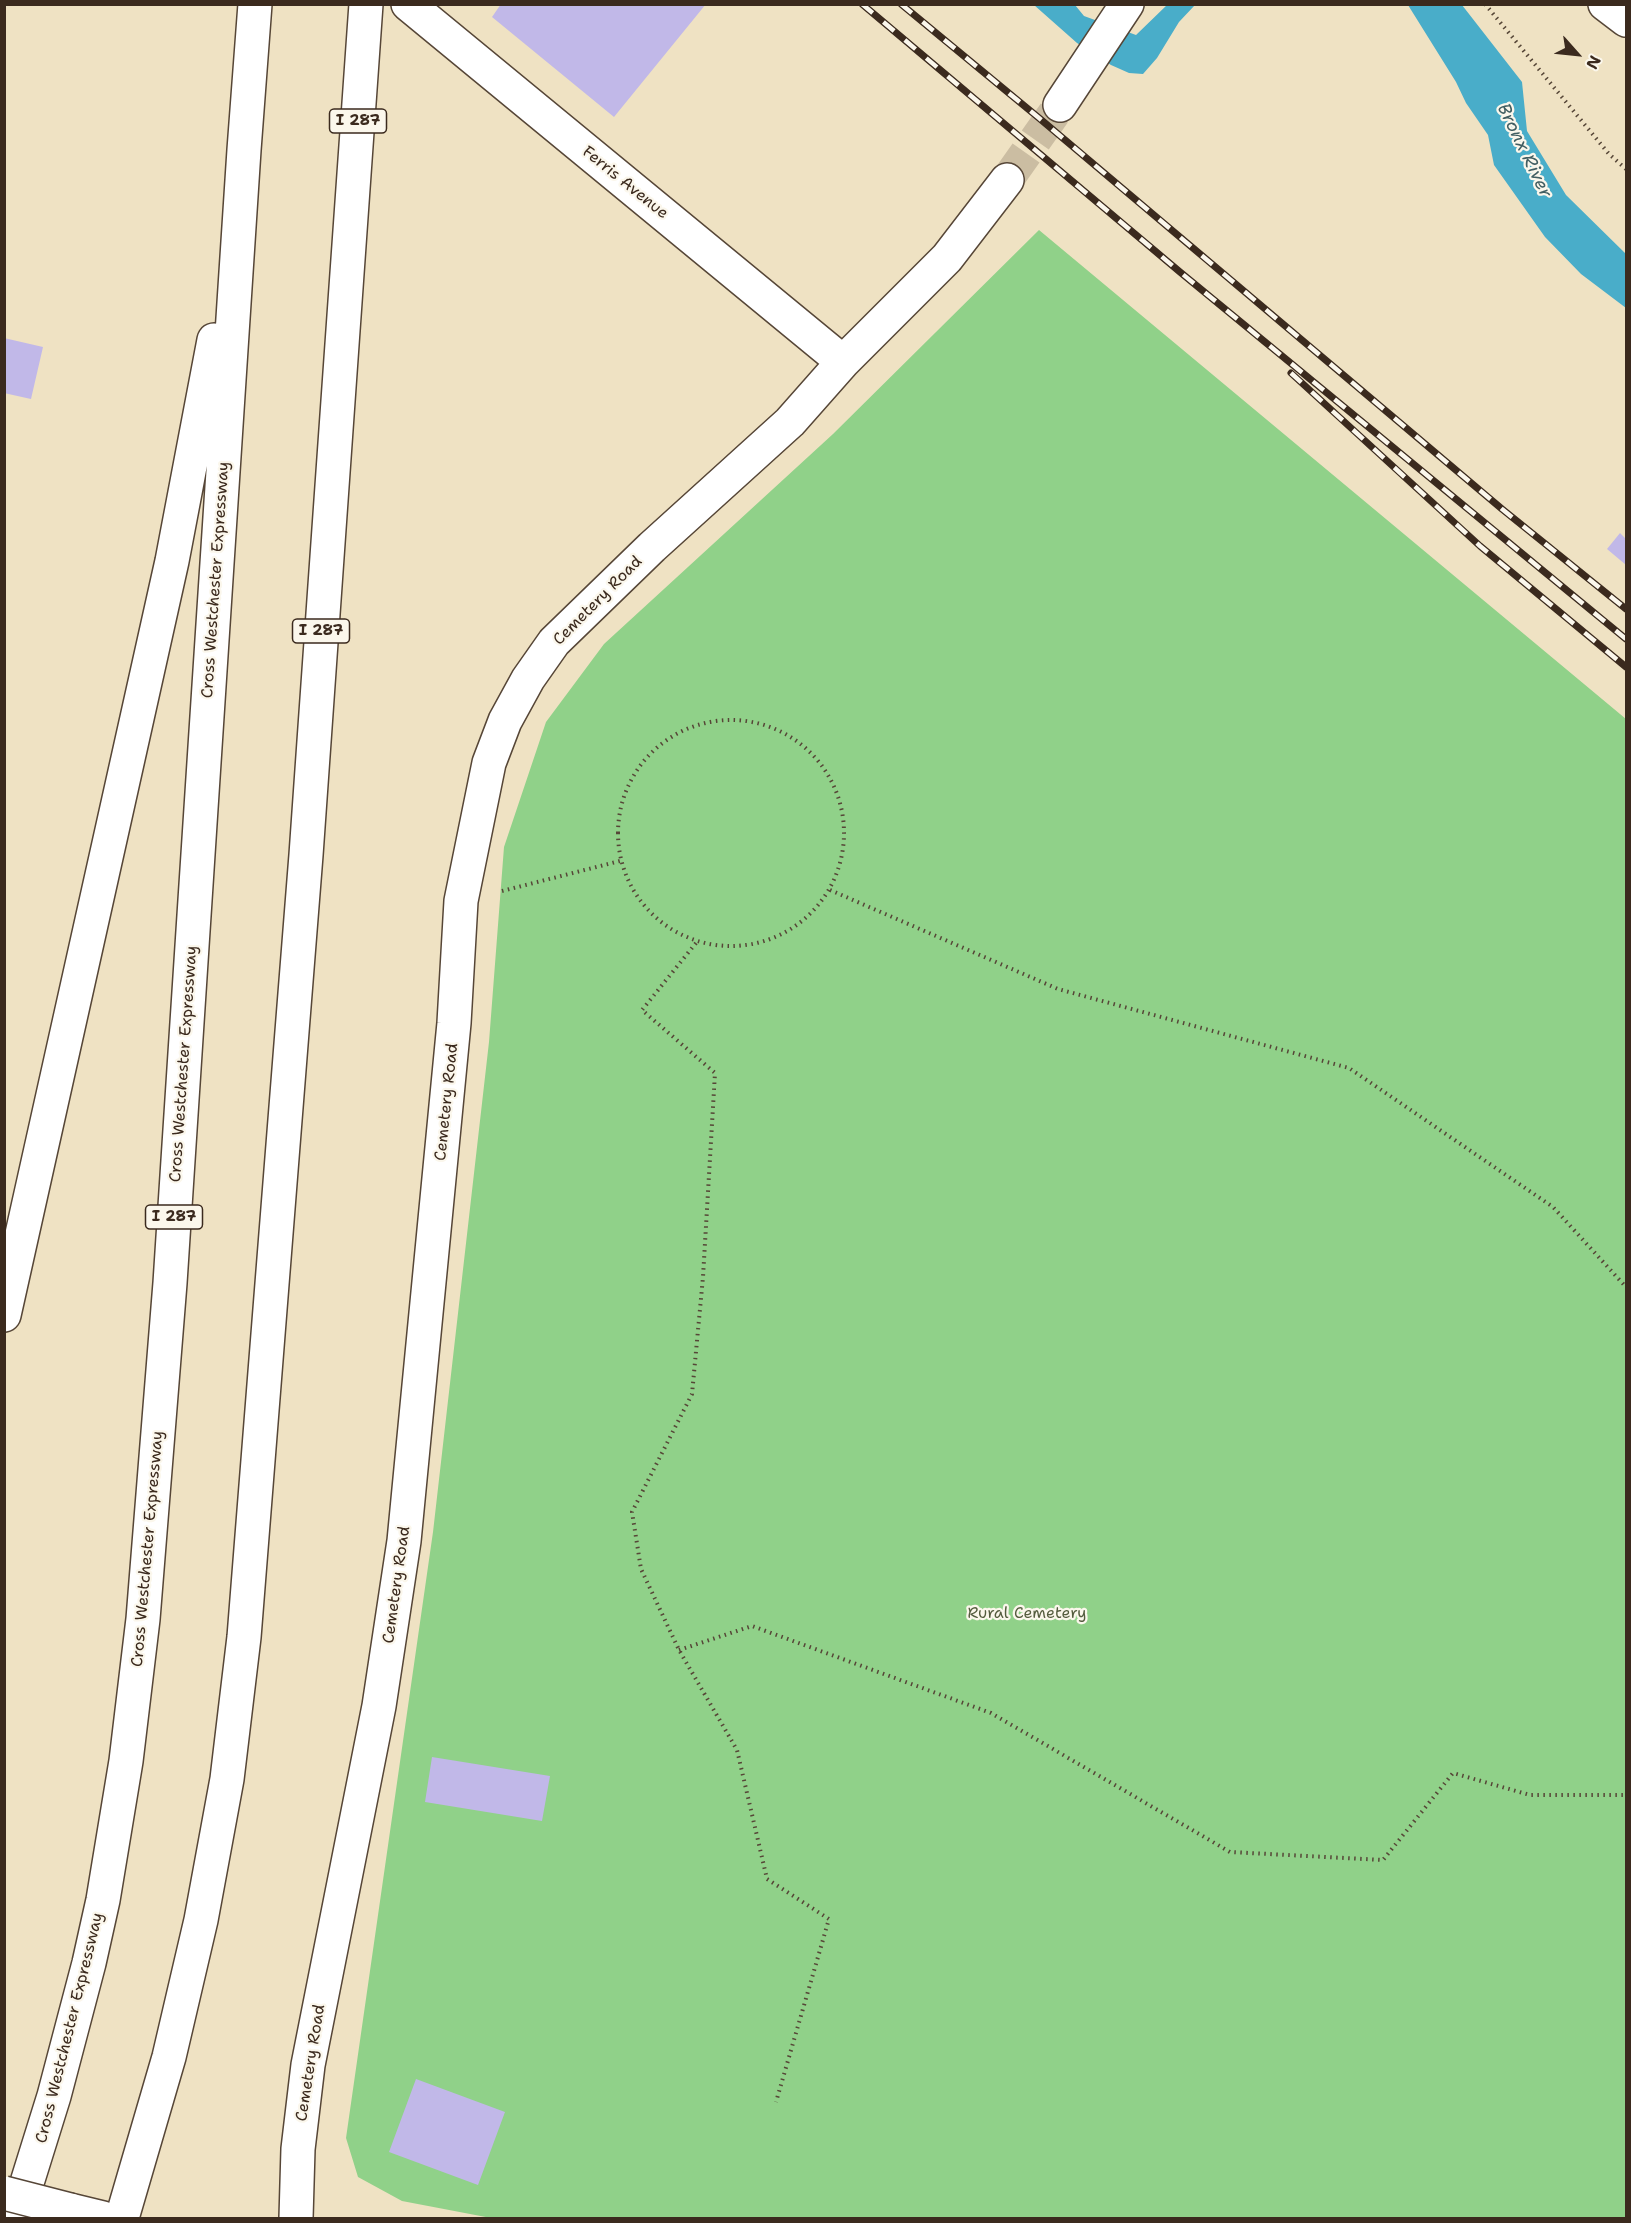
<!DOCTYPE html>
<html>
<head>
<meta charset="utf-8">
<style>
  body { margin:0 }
  #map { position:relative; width:1631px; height:2223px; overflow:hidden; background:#efe2c3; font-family:"Shantell Sans",sans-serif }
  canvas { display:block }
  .frame { position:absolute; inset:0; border:6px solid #3b2a1e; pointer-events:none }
  .north { position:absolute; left:1547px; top:24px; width:60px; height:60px; -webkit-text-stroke:4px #fbf7ec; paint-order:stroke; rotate:117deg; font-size:16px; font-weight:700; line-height:24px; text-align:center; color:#3b2a1e }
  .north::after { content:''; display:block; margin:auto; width:21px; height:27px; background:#3b2a1e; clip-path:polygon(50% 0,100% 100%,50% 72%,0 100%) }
</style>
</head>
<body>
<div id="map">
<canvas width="1631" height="2223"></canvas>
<div class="frame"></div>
<div class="north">N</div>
</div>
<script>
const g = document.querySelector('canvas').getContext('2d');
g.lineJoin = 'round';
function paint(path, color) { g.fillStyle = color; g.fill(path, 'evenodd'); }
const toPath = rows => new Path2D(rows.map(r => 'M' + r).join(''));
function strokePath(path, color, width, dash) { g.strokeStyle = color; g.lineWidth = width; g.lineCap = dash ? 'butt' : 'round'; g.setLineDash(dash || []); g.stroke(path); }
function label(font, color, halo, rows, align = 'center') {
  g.font = font + ' "Shantell Sans",sans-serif'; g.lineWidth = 4.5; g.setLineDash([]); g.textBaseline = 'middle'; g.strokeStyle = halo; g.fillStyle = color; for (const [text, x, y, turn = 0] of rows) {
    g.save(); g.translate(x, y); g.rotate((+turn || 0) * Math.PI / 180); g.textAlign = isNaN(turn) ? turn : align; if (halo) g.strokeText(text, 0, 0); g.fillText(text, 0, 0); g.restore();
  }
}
const green = toPath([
  [1039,230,1626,719,1626,2218,491,2218,402,2201,358,2177,346,2138,433,1532,489,1042,504,847,546,722,604,644,833,434]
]);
const water = toPath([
  [1034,5,1075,5,1084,16,1136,35,1167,5,1195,5,1179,22,1157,58,1143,74,1129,73,1111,65,1077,43],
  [1408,5,1462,5,1522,82,1527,131,1566,195,1626,254,1626,308,1581,274,1545,237,1494,165,1488,135,1466,103,1456,82]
]);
const building = toPath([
  [501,4,706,4,614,117,492,17],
  [4,338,43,347,31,399,4,393],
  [1620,533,1626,539,1626,565,1607,549],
  [432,1757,550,1776,542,1821,425,1802],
  [416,2079,505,2112,478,2185,389,2152]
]);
const secondaryTunnel = toPath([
  [1007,180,1060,105]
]);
const path = toPath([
  [1485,4,1609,154,1626,169],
  '618 833a113 113 0 1 1 226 0a113 113 0 1 1-226 0Z',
  [830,890,1058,989,1349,1068,1553,1207,1626,1287],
  [502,891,620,861],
  [696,943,642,1010,715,1073,703,1277,692,1394,632,1512,641,1569,679,1650,737,1750,767,1879,829,1919,776,2102],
  [679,1650,752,1626,991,1713,1230,1852,1383,1860,1453,1773,1530,1795,1626,1795]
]);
const secondary = toPath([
  [408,4,843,362],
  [1060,105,1127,4],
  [296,2218,298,2149,308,2065,379,1706,404,1541,454,1023,461,901,489,763,505,721,528,679,554,642,652,547,790,422,843,362,947,258,1007,180]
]);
const primary = toPath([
  [70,2210,103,2218]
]);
const highway = toPath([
  [1605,4,1626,20],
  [4,1315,172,561,214,340],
  [16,2218,54,2096,89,1963,103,1900,126,1761,143,1619,170,1283,244,150,255,4],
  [122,2218,169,2057,201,1920,227,1779,244,1637,306,855,366,4]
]);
const rail = toPath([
  [862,4,1180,272,1626,639],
  [901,4,1039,118,1502,509,1626,609],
  [1291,373,1480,546,1626,667]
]);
const primaryBridge = toPath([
  [4,2193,70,2210]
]);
const shields = [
  [358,121,57],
  [321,631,57],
  [174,1217,57]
];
const shieldNames = [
  ["I 287",358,121],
  ["I 287",321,631],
  ["I 287",174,1217]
];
const streetNames = [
  ["Ferris Avenue",625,183,39],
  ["Cross Westchester Expressway",216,580,-86],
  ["Cemetery Road",598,601,-45],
  ["Cross Westchester Expressway",184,1064,-86],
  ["Cemetery Road",447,1102,-84],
  ["Cross Westchester Expressway",148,1549,-85],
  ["Cemetery Road",397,1585,-82],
  ["Cross Westchester Expressway",70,2028,-76],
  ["Cemetery Road",311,2063,-81]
];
const parkNames = [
  ["Rural Cemetery",1027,1614]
];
const waterNames = [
  ["Bronx River",1524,151,64]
];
paint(green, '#90d189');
paint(water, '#49adc9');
paint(building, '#c1b8e8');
strokePath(secondaryTunnel, '#cbbda2', 33, [33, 16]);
strokePath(secondary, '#564637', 36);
strokePath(primary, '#564637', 36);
strokePath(highway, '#564637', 36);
strokePath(path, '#564637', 4, [1.5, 4.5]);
strokePath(secondary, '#fff', 33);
strokePath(primary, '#fff', 33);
strokePath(highway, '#fff', 33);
strokePath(rail, '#3b2a1e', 7);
strokePath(rail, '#fbf7ec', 4.5, [14]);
strokePath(primaryBridge, '#564637', 36, []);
strokePath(primaryBridge, '#fff', 33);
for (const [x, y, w] of shields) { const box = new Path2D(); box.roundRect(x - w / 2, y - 12, w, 24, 4.5); g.fillStyle = '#fbf7ec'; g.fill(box); strokePath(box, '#3b2a1e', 1.5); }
label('bold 15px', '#3b2a1e', null, shieldNames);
label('16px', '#3b2a1e', '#fbf7ec', streetNames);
label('16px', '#545c3e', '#fbf7ec', parkNames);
label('italic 18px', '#415e62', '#fbf7ec', waterNames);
</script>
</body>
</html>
